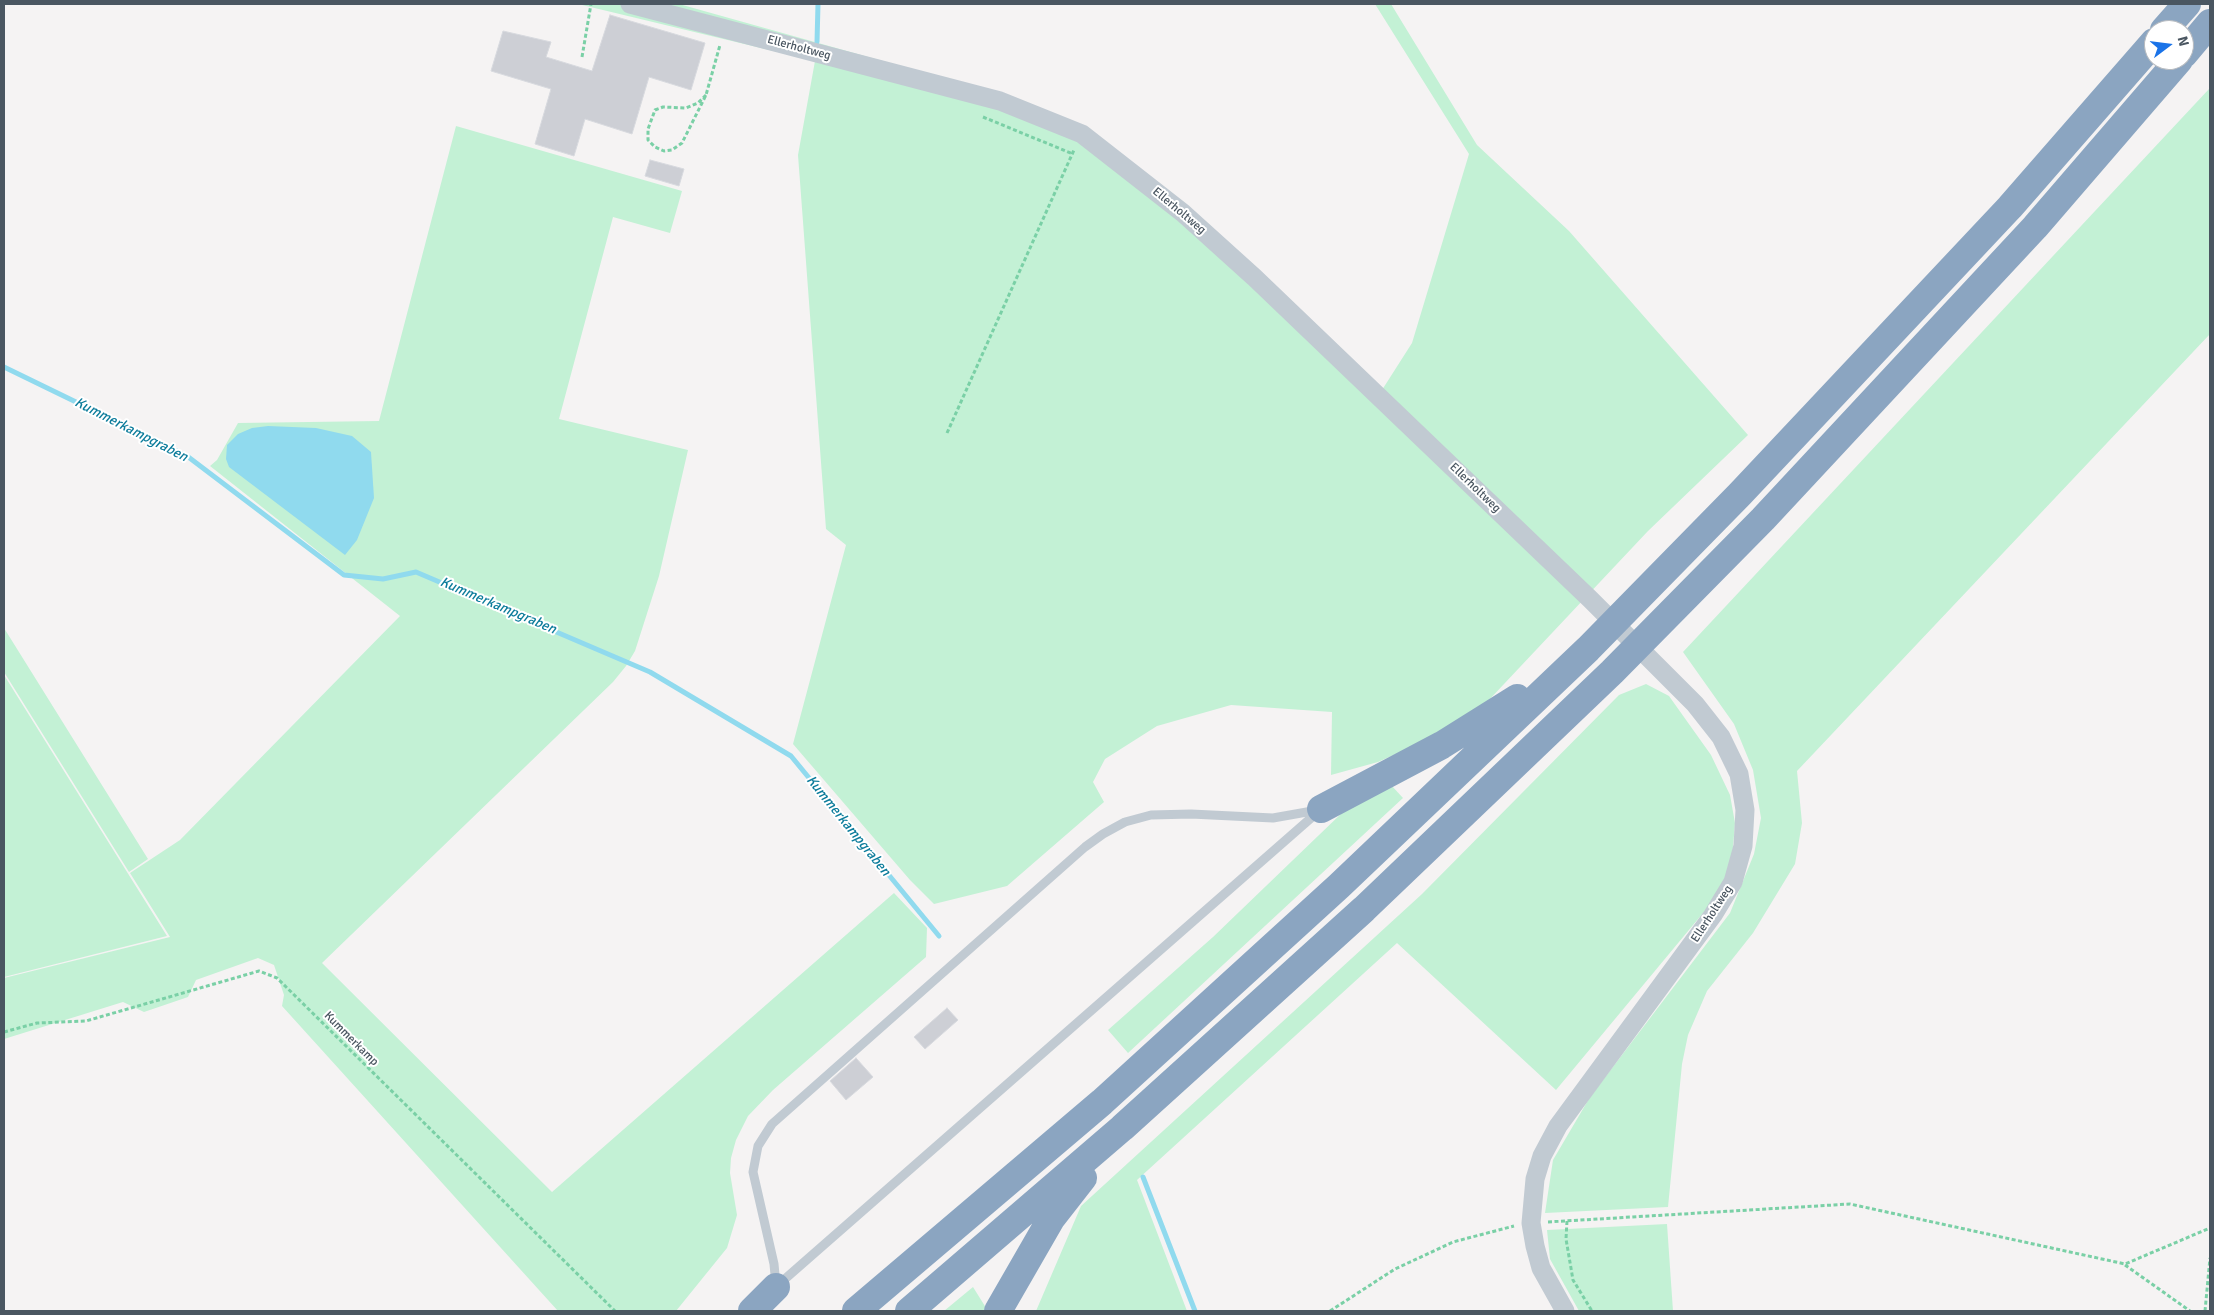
<!DOCTYPE html>
<html>
<head>
<meta charset="utf-8">
<style>
  body { margin:0 }
  #map { position:relative; width:2214px; height:1315px; overflow:hidden; background:#f5f3f3; font-family:Signika,sans-serif }
  canvas { display:block }
  .frame { position:absolute; inset:0; border:5px solid #4a5661; pointer-events:none }
  .north { position:absolute; left:2144px; top:20px; width:50px; height:50px; box-sizing:border-box; background:#fff; border:1px solid #b7bbc0; border-radius:50%; rotate:75deg; font-size:14px; font-weight:700; line-height:20px; text-align:center; color:#4a5661 }
  .north::after { content:''; display:block; margin:auto; width:18px; height:22px; background:#1a73e8; clip-path:polygon(50% 0,100% 100%,50% 72%,0 100%) }
</style>
</head>
<body>
<div id="map">
<canvas width="2214" height="1315"></canvas>
<div class="frame"></div>
<div class="north">N</div>
</div>
<script>
const g = document.querySelector('canvas').getContext('2d');
g.lineJoin = 'round';
function paint(path, color) { g.fillStyle = color; g.fill(path, 'evenodd'); }
const toPath = rows => new Path2D(rows.map(r => 'M' + r).join(''));
function strokePath(path, color, width, dash) { g.strokeStyle = color; g.lineWidth = width; g.lineCap = dash ? 'butt' : 'round'; g.setLineDash(dash || []); g.stroke(path); }
function label(font, color, halo, rows, align = 'center') {
  g.font = font + ' Signika,sans-serif'; g.lineWidth = 4; g.setLineDash([]); g.textBaseline = 'middle'; g.strokeStyle = halo; g.fillStyle = color; for (const [text, x, y, turn = 0] of rows) {
    g.save(); g.translate(x, y); g.rotate((+turn || 0) * Math.PI / 180); g.textAlign = isNaN(turn) ? turn : align; if (halo) g.strokeText(text, 0, 0); g.fillText(text, 0, 0); g.restore();
  }
}
const green = toPath([
  [578,4,679,4,1004,95,1084,130,1382,390,1412,343,1469,154,1375,4,1391,4,1477,145,1569,231,1748,435,1648,531,1488,701,1436,736,1378,762,1331,775,1332,712,1231,705,1157,726,1105,759,1093,782,1104,802,1007,886,934,904,910,880,793,744,846,545,826,529,798,155,815,61],
  [2209,89,2210,334,1797,771,1802,823,1795,864,1753,933,1707,991,1688,1035,1682,1064,1668,1207,1545,1213,1553,1160,1590,1097,1730,913,1754,854,1761,818,1753,770,1734,724,1683,652],
  [456,126,682,191,670,233,613,217,559,419,688,450,659,576,635,651,626,666,613,682,322,963,552,1192,894,893,927,928,926,957,773,1090,748,1116,736,1140,731,1158,730,1173,737,1215,727,1248,676,1311,558,1311,282,1006,284,995,274,965,258,958,196,980,188,997,144,1012,123,1002,4,1039,4,978,170,937,130,873,180,840,400,616,210,466,217,460,238,423,379,421],
  [4,628,148,859,129,872,4,672],
  [4,675,167,936,4,977],
  [1646,684,1669,696,1711,755,1730,795,1735,823,1732,860,1723,883,1708,907,1556,1090,1397,943,1137,1180,1187,1311,1036,1311,1081,1206,1422,894,1619,695],
  [1391,785,1403,798,1128,1053,1108,1030,1213,937,1345,810],
  [1667,1224,1673,1311,1579,1311,1550,1259,1547,1230],
  [973,1287,988,1311,944,1311]
]);
const water = toPath([
  [268,426,316,428,352,436,371,452,374,498,357,540,345,555,229,467,226,459,227,445,238,434,252,428]
]);
const stream = toPath([
  [817,42,818,4],
  [4,367,187,456,344,575,383,579,416,572,650,672,791,756,939,936],
  [1143,1177,1195,1311]
]);
const building = toPath([
  [610,15,705,43,691,90,649,77,632,134,585,119,574,156,535,144,551,89,491,71,503,31,551,42,546,57,592,71,610,15],
  [650,160,684,169,679,186,645,176,650,160],
  [947,1008,958,1020,925,1049,914,1037,947,1008],
  [856,1058,873,1077,846,1100,830,1081,856,1058]
]);
const path = toPath([
  [582,57,591,4],
  [706,95,698,103,686,108,663,107,655,110,648,129,648,140,655,147,664,151,672,150,682,143,706,95,720,45],
  [983,117,1073,154],
  [947,433,1074,150],
  [4,1032,37,1023,86,1021,259,971,277,978,615,1311],
  [1567,1221,1566,1239,1573,1280,1592,1311],
  [1548,1222,1850,1204,2125,1264,2210,1228],
  [2125,1265,2190,1311],
  [1330,1311,1395,1269,1453,1242,1514,1226],
  [2205,1311,2210,1258]
]);
const service = toPath([
  [778,1285,1319,811],
  [776,1286,774,1264,753,1172,758,1146,772,1124,1085,847,1103,834,1125,822,1151,815,1191,814,1273,818,1318,810]
]);
const minor = toPath([
  [630,4,1000,101,1082,134,1183,213,1255,278,1590,599,1695,704,1721,737,1739,774,1745,810,1743,846,1733,882,1713,915,1558,1126,1542,1156,1535,1179,1531,1223,1535,1246,1541,1268,1565,1311]
]);
const motorway = toPath([
  [2164,30,2187,4],
  [2184,54,2210,23],
  [1321,809,1442,745,1517,698],
  [752,1311,776,1287],
  [856,1311,1102,1102,1339,886,1588,649,1740,494,2010,207,2154,42],
  [909,1311,1122,1128,1364,909,1612,672,1763,519,2035,227,2179,60],
  [998,1311,1051,1219,1083,1178]
]);
const streetNames = [
  ["Ellerholtweg",799,48,15],
  ["Ellerholtweg",1179,211,40],
  ["Ellerholtweg",1475,488,44],
  ["Ellerholtweg",1712,914,-57],
  ["Kummerkamp",351,1039,45]
];
const waterNames = [
  ["Kummerkampgraben",131,430,27],
  ["Kummerkampgraben",498,606,23],
  ["Kummerkampgraben",848,826,51]
];
paint(green, '#c3f1d5');
paint(water, '#90daee');
strokePath(stream, '#90daee', 5);
paint(building, '#cdcfd5');
strokePath(building, '#d7d9de', 1);
strokePath(path, '#7ad0a6', 3, [4, 2.5]);
strokePath(service, '#c1cad2', 9);
strokePath(minor, '#c1cad2', 19);
strokePath(motorway, '#8ba5c1', 28);
label('12px', '#4a5661', '#fff', streetNames);
label('italic 14px', '#0c7c9b', '#fff', waterNames);
</script>
</body>
</html>
